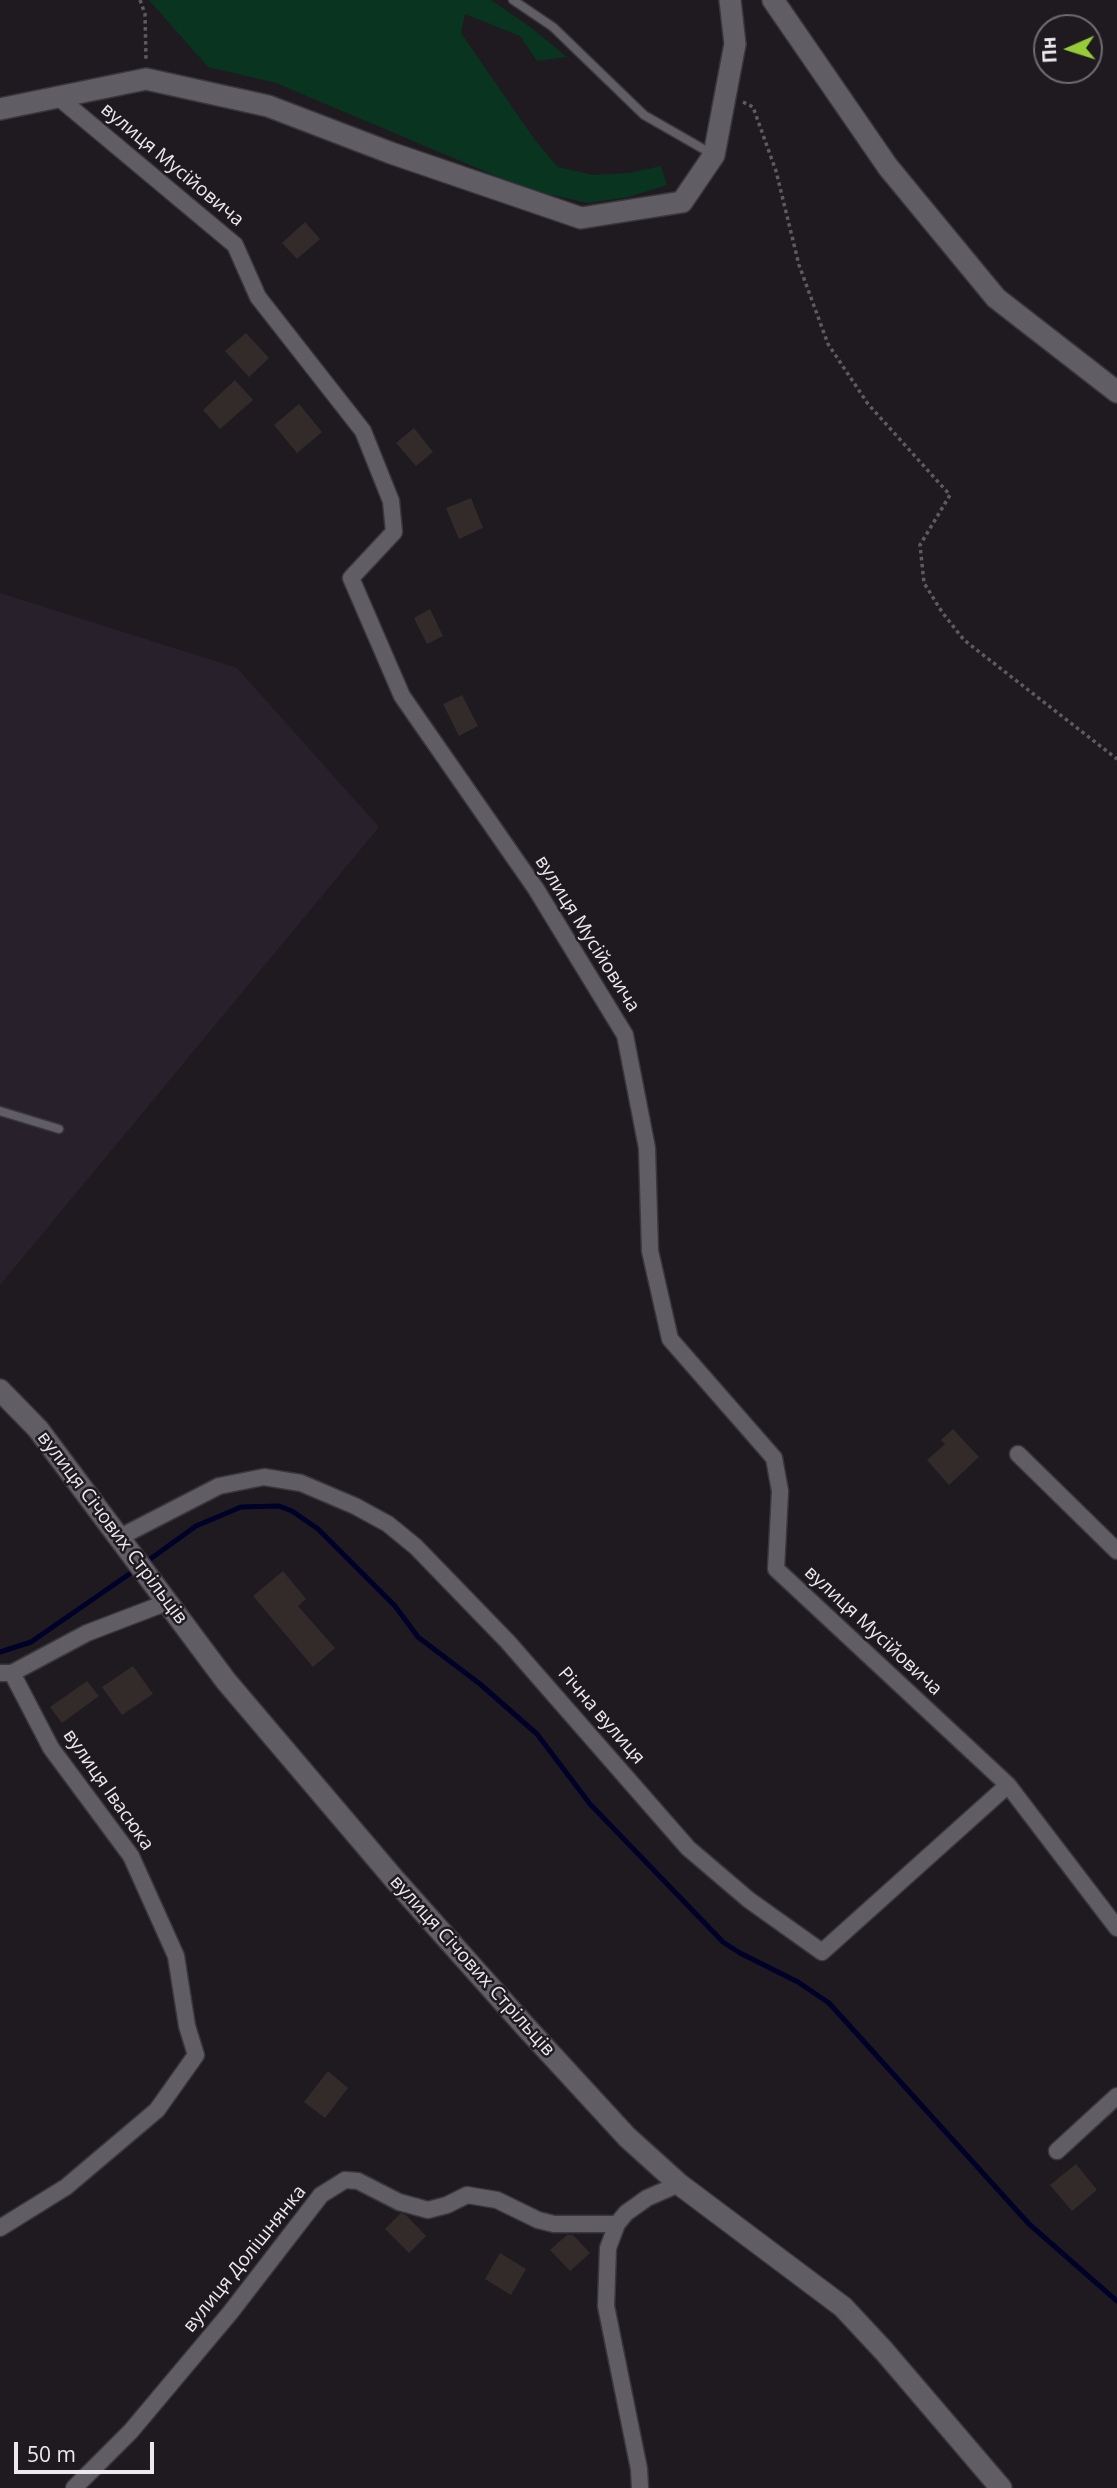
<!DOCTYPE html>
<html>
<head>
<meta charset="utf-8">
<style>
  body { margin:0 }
  #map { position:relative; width:1117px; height:2488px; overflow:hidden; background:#1e1a20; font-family:"Open Sans",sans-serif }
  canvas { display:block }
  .north { position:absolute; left:1033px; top:14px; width:70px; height:70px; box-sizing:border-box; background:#1e1a20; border:2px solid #706d72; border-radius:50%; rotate:267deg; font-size:19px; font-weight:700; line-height:28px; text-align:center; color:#ece9ee }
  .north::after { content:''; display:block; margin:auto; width:24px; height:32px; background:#97cc39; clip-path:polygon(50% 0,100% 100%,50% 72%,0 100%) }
  .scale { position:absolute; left:14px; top:2442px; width:140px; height:32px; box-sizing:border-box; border:4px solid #ece9ee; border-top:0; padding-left:9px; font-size:21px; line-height:24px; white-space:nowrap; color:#ece9ee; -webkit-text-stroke:5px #1e1a20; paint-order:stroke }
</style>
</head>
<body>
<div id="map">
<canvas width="1117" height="2488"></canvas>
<div class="north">Пн</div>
<div class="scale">50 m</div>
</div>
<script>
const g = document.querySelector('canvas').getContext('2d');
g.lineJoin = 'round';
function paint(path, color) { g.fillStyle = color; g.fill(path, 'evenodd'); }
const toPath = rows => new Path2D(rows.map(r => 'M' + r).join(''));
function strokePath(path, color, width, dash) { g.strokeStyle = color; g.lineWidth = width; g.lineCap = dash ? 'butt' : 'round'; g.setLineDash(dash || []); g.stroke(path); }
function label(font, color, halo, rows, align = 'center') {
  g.font = font + ' "Open Sans",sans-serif'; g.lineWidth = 5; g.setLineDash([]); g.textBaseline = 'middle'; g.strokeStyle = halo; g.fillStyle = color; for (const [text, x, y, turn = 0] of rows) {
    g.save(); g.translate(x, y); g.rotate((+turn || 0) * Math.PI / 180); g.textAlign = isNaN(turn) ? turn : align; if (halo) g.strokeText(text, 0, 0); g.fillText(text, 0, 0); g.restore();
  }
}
const built = toPath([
  [0,593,237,668,379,827,0,1285]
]);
const green = toPath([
  [149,0,491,0,529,26,567,57,537,61,520,36,465,14,461,33,535,140,558,167,593,175,629,173,661,166,667,185,629,197,588,203,529,190,276,83,208,67]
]);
const stream = toPath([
  [146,1562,196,1526,241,1507,279,1506,292,1511,318,1529,395,1606,418,1637,480,1684,537,1734,590,1804,723,1942,740,1953,798,1982,829,2003,1029,2224,1117,2301],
  [0,1652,31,1642,138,1568]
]);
const building = toPath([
  [305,222,320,239,297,259,282,243],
  [246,333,269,358,249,377,225,351],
  [235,380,253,400,220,429,203,410],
  [299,404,322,432,297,453,274,425],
  [414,428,433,452,416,466,396,443],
  [471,498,483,528,459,539,446,508],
  [430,609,443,636,427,644,414,618],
  [462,695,478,726,459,736,443,704],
  [953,1429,979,1457,949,1485,927,1460,945,1444,941,1440],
  [283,1571,306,1599,298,1606,335,1648,313,1667,253,1596],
  [133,1666,153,1694,122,1715,102,1687],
  [87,1681,99,1696,62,1723,50,1707],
  [328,2071,348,2088,325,2118,304,2102],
  [1076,2164,1097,2190,1072,2211,1050,2185],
  [401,2213,406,2215,426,2236,409,2253,385,2229],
  [567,2235,573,2235,590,2253,570,2271,550,2250],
  [500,2253,526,2269,511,2295,485,2279]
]);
const path = toPath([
  [140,0,145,14,146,59],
  [743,102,753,107,776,171,799,265,828,344,868,404,950,495,920,545,924,583,942,612,964,640,1117,759]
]);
const lane = toPath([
  [513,0,553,27,644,115,712,154],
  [0,1111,59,1129]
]);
const street = toPath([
  [58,97,235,245,258,297,363,431,391,501,394,532,351,578,402,696,536,889,625,1035,647,1148,650,1251,670,1339,774,1458,780,1491,776,1569,1008,1785,1117,1928],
  [1018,1454,1117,1551],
  [120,1537,219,1486,264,1477,301,1483,355,1506,388,1524,416,1547,508,1642,688,1848,749,1900,822,1952,1008,1785],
  [0,1673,12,1673,87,1633,168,1602],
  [1057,2151,1117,2096],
  [0,2228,66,2187,157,2110,196,2055,187,2026,176,1956,131,1856,51,1748,12,1673],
  [74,2488,131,2431,230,2313,321,2195,345,2180,358,2181,399,2202,428,2210,447,2205,467,2195,497,2200,538,2220,554,2224,617,2224],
  [640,2488,639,2469,606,2306,608,2248,617,2224,626,2213,647,2198,679,2184]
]);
const secondary = toPath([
  [773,0,888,167,996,298,1117,392],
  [0,109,146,79,268,106,391,153,581,218,682,202,714,155,735,44,730,0],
  [0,1390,38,1429,226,1681,395,1880,524,2025,627,2137,679,2184,843,2307,884,2351,1001,2488]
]);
const streetNames = [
  ["вулиця Мусійовича",172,165,40],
  ["вулиця Мусійовича",587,934,58],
  ["вулиця Січових Стрільців",112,1528,53],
  ["вулиця Мусійовича",873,1631,43],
  ["Річна вулиця",601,1716,49],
  ["вулиця Івасюка",108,1790,55],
  ["вулиця Січових Стрільців",472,1966,48],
  ["вулиця Долішнянка",245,2259,-51]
];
paint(built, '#28212c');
paint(green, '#093420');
strokePath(stream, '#000128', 5);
paint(building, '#332b2a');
strokePath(lane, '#3a373c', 11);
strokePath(street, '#3a373c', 19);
strokePath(secondary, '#3a373c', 24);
strokePath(path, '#5e5a60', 3.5, [3.5, 3.5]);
strokePath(lane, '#615d64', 8);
strokePath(street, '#615d64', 16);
strokePath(secondary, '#615d64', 21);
label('19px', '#ece9ee', '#1e1a20', streetNames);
</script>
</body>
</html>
